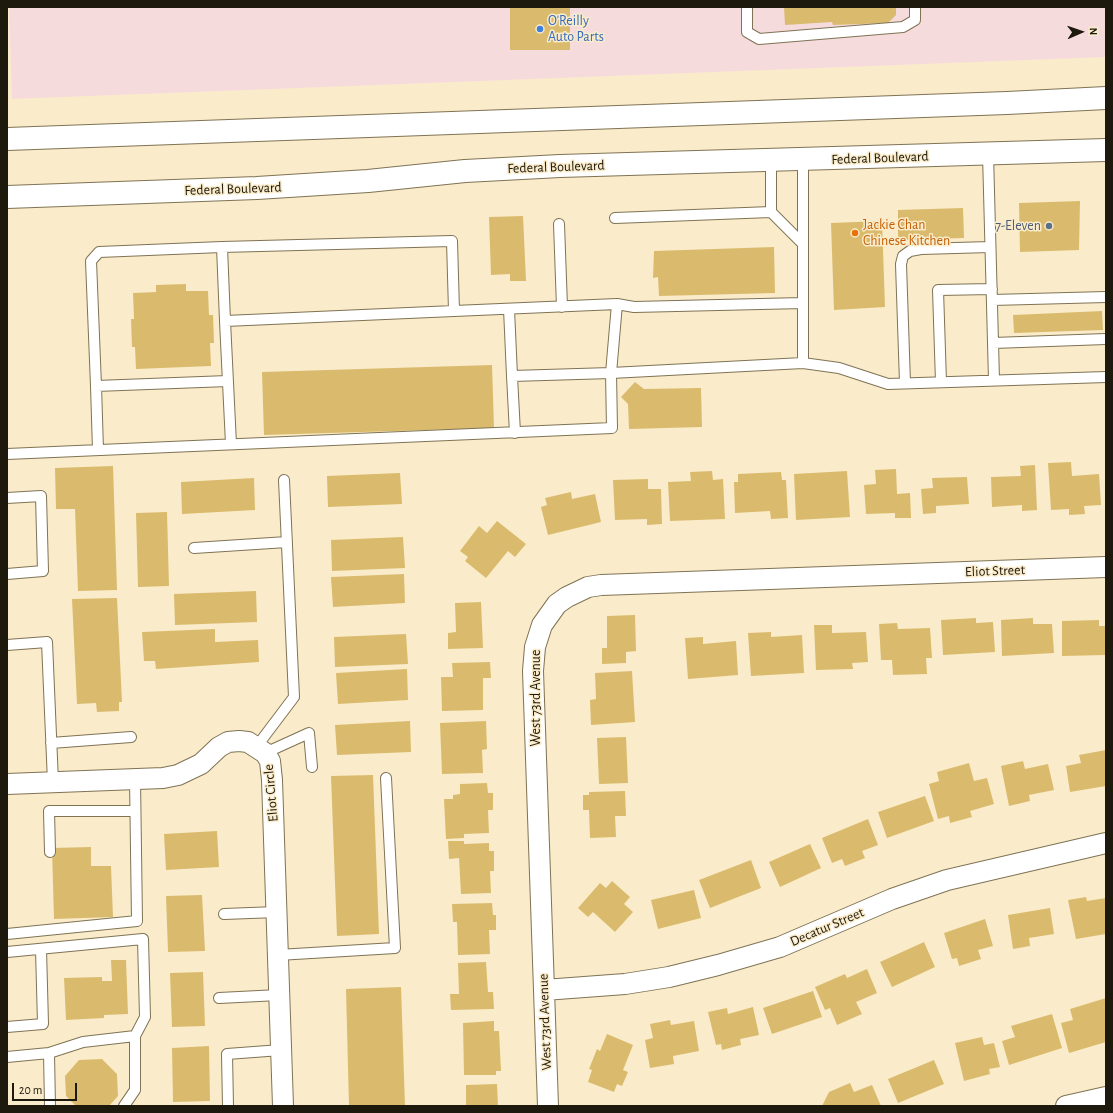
<!DOCTYPE html>
<html>
<head>
<meta charset="utf-8">
<style>
  body { margin:0 }
  #map { position:relative; width:1113px; height:1113px; overflow:hidden; background:#faecca; font-family:"Alegreya Sans",sans-serif }
  canvas { display:block }
  .frame { position:absolute; inset:0; border:8px solid #1e190d; pointer-events:none }
  .north { position:absolute; left:1061px; top:12px; width:40px; height:40px; -webkit-text-stroke:3px #faecca; paint-order:stroke; rotate:88deg; font-size:11px; font-weight:700; line-height:16px; text-align:center; color:#1e190d }
  .north::after { content:''; display:block; margin:auto; width:14px; height:18px; background:#1e190d; clip-path:polygon(50% 0,100% 100%,50% 72%,0 100%) }
  .scale { position:absolute; left:12px; top:1083px; width:65px; height:18px; box-sizing:border-box; border:2px solid #1e190d; border-top:0; padding-left:5px; font-size:12px; line-height:14px; white-space:nowrap; color:#1e190d; -webkit-text-stroke:3px #faecca; paint-order:stroke }
</style>
</head>
<body>
<div id="map">
<canvas width="1113" height="1113"></canvas>
<div class="frame"></div>
<div class="north">N</div>
<div class="scale">20 m</div>
</div>
<script>
const g = document.querySelector('canvas').getContext('2d');
g.lineJoin = 'round';
function paint(path, color) { g.fillStyle = color; g.fill(path, 'evenodd'); }
const toPath = rows => new Path2D(rows.map(r => 'M' + r).join(''));
function strokePath(path, color, width, dash) { g.strokeStyle = color; g.lineWidth = width; g.lineCap = dash ? 'butt' : 'round'; g.setLineDash(dash || []); g.stroke(path); }
function label(font, color, halo, rows, align = 'center') {
  g.font = font + ' "Alegreya Sans",sans-serif'; g.lineWidth = 3; g.setLineDash([]); g.textBaseline = 'middle'; g.strokeStyle = halo; g.fillStyle = color; for (const [text, x, y, turn = 0] of rows) {
    g.save(); g.translate(x, y); g.rotate((+turn || 0) * Math.PI / 180); g.textAlign = isNaN(turn) ? turn : align; if (halo) g.strokeText(text, 0, 0); g.fillText(text, 0, 0); g.restore();
  }
}
const commercial = toPath([
  [9,7,1106,7,1106,57,12,99]
]);
const building = toPath([
  [510,7,570,7,570,50,510,50],
  [784,7,896,7,896,15,888,23,833,25,832,22,785,25],
  [1080,201,1079,250,1020,252,1019,203],
  [963,208,964,238,898,240,898,210],
  [523,216,526,281,510,281,510,274,491,275,489,217],
  [882,221,885,307,834,310,831,223],
  [774,247,775,293,659,296,658,277,653,278,654,251],
  [186,284,186,291,208,291,209,315,213,315,214,343,210,343,211,366,136,369,135,347,132,347,131,319,134,319,133,293,156,292,156,285],
  [1102,311,1103,330,1014,333,1013,315],
  [492,365,494,428,264,435,262,372],
  [635,382,644,389,701,388,702,427,629,429,628,404,621,397],
  [1071,462,1072,476,1099,474,1101,505,1084,506,1085,514,1069,515,1069,509,1051,510,1048,463],
  [1035,465,1037,510,1022,511,1022,505,992,507,991,477,1021,476,1020,466],
  [113,466,117,590,78,591,75,509,56,509,55,468],
  [896,469,897,494,910,493,911,518,895,518,895,513,866,514,864,485,876,484,875,470],
  [712,471,713,480,723,479,725,519,670,521,668,482,691,481,690,472],
  [847,471,850,517,796,520,794,474],
  [781,472,782,480,786,480,788,518,771,519,770,511,735,513,734,482,738,482,738,474],
  [400,473,402,504,328,507,327,476],
  [967,477,969,504,936,506,936,513,923,514,921,489,933,488,932,478],
  [254,478,255,510,182,514,181,482],
  [648,479,648,489,661,489,662,524,647,525,647,519,615,520,613,480],
  [571,492,572,499,595,494,601,522,548,535,541,507,547,505,545,498],
  [167,512,169,586,138,587,136,513],
  [497,521,526,544,515,557,508,551,486,578,465,561,468,557,460,551,479,526,487,533],
  [403,537,405,568,332,571,331,540],
  [404,574,405,603,333,607,331,577],
  [256,591,257,622,175,625,174,594],
  [117,598,122,702,119,702,119,711,97,712,96,703,77,704,72,599],
  [481,602,483,648,448,649,448,633,456,632,455,603],
  [635,615,636,651,626,652,626,663,602,664,602,648,607,648,607,616],
  [976,618,976,623,993,622,995,652,943,655,941,620],
  [1033,618,1033,624,1052,624,1054,653,1002,656,1001,620],
  [1099,620,1099,626,1106,626,1106,655,1062,656,1062,621],
  [897,623,898,629,930,628,932,658,926,658,927,674,893,675,892,660,881,660,879,624],
  [814,625,832,625,832,633,866,632,868,662,852,663,853,669,816,670],
  [215,629,215,642,258,640,259,662,156,669,155,661,144,661,142,632],
  [771,632,771,637,802,635,804,673,751,676,748,633],
  [406,634,408,664,335,667,334,637],
  [703,637,703,644,736,641,738,675,688,679,685,638],
  [490,662,491,678,483,678,483,710,442,711,441,677,453,677,452,663],
  [407,669,408,700,338,704,336,673],
  [632,671,635,722,591,725,590,700,596,699,595,673],
  [410,721,411,752,337,755,335,725],
  [486,721,487,749,482,750,483,773,442,774,440,723],
  [626,737,628,783,599,784,597,738],
  [1106,750,1106,786,1070,792,1066,766,1081,763,1079,755],
  [1023,761,1025,769,1048,764,1054,790,1029,795,1030,801,1009,806,1001,766],
  [969,763,974,781,987,778,994,804,970,811,972,817,950,823,949,816,938,819,929,784,939,781,937,772],
  [373,775,379,934,337,936,331,776],
  [487,783,488,793,493,793,493,810,488,810,489,833,464,834,464,838,446,839,444,799,453,799,453,795,460,794,460,784],
  [625,791,626,816,615,816,616,837,590,838,589,810,583,810,583,795,589,795,589,792],
  [925,796,934,821,887,838,878,812],
  [868,819,878,845,862,851,865,858,845,866,842,859,832,863,822,838],
  [217,831,219,867,166,870,164,834],
  [448,841,464,841,464,844,489,843,489,851,494,851,494,871,490,871,491,893,461,894,459,858,449,859],
  [810,844,821,868,780,887,769,862],
  [91,847,91,866,111,866,113,917,54,919,52,848],
  [751,860,761,888,710,908,699,880],
  [612,881,630,897,624,904,633,912,615,932,593,912,588,917,578,908,600,883,606,888],
  [694,890,701,918,658,929,651,900],
  [202,895,205,951,168,952,166,896],
  [1086,897,1087,901,1106,898,1106,934,1076,939,1068,900],
  [492,903,493,915,496,915,496,930,489,930,490,954,458,955,457,922,453,922,452,904],
  [1050,908,1054,934,1029,938,1030,946,1013,949,1008,915],
  [985,919,993,946,978,950,981,959,959,966,957,958,952,959,944,933],
  [924,942,935,967,892,987,880,962],
  [111,960,126,960,128,1014,104,1015,104,1018,66,1020,64,978,102,977,102,981,112,981],
  [486,962,488,992,493,992,494,1009,451,1010,450,994,459,994,458,963],
  [867,969,877,993,856,1002,862,1014,837,1025,830,1008,825,1010,815,987,845,974,847,978],
  [203,972,205,1026,172,1027,170,973],
  [401,987,405,1106,349,1106,346,989],
  [813,991,822,1017,772,1034,763,1008],
  [1106,998,1106,1042,1069,1053,1061,1023,1073,1020,1070,1009],
  [753,1007,759,1035,740,1039,741,1045,722,1050,721,1044,716,1045,708,1012,727,1008,728,1014],
  [1052,1014,1062,1048,1009,1065,1002,1041,1015,1037,1011,1026],
  [670,1020,671,1025,694,1021,699,1051,673,1056,674,1064,650,1068,645,1040,653,1038,650,1024],
  [494,1021,494,1031,499,1031,501,1071,496,1071,496,1075,464,1075,463,1023],
  [607,1034,633,1045,623,1070,628,1072,622,1086,617,1084,614,1092,588,1082,592,1070,589,1069,597,1049,600,1051],
  [982,1037,984,1045,994,1043,1000,1067,989,1069,990,1074,964,1081,955,1043],
  [209,1046,210,1101,173,1102,172,1048],
  [102,1059,117,1074,118,1096,109,1106,76,1106,66,1096,65,1076,79,1060],
  [934,1060,944,1084,898,1103,888,1079],
  [850,1083,854,1092,872,1085,881,1106,822,1106,829,1092],
  [497,1084,498,1106,466,1106,466,1085]
]);
const service = toPath([
  [747,7,747,32,759,39,903,27,915,20,915,7],
  [988,154,994,380],
  [771,212,803,244],
  [615,218,771,212,771,160],
  [559,224,562,307],
  [222,247,99,252,91,261,96,386,228,381],
  [992,300,1106,297],
  [617,304,611,373,803,363,839,368,888,384,1106,377],
  [454,311,617,304,634,307,803,303],
  [225,321,454,311,452,241,222,247,225,321,231,444],
  [993,343,1106,339],
  [803,363,803,160],
  [512,376,515,433],
  [941,382,938,290,992,289],
  [905,383,901,264,903,256,910,251,921,249,990,247],
  [96,386,98,450],
  [7,454,612,428,611,373,512,376,509,309],
  [7,498,41,496,43,571,7,574],
  [194,548,287,542],
  [7,645,47,642,53,782],
  [51,743,131,737],
  [257,746,294,697,284,480],
  [265,753,309,733,312,767],
  [50,852,49,811,135,811],
  [224,914,277,912],
  [7,934,137,921,135,779],
  [7,952,143,939,145,1017,135,1036,135,1090,124,1106],
  [278,955,395,948,386,778],
  [219,998,279,995],
  [7,1027,43,1024,41,949],
  [49,1053,50,1106],
  [7,1057,49,1053,83,1042,135,1036],
  [228,1106,227,1054,281,1050]
]);
const minor = toPath([
  [7,784,163,778,178,775,201,764,219,747,228,742,239,741,248,742,265,753,270,761,272,780,283,1106],
  [544,990,625,984,669,977,718,965,780,947,892,899,947,880,1106,843],
  [548,1106,533,671,535,647,542,625,557,604,567,597,588,587,601,585,1106,567],
  [1066,1106,1106,1097]
]);
const primary = toPath([
  [7,139,1007,103,1106,98],
  [7,197,257,188,368,181,465,171,560,166,1106,150]
]);
const markers = [
  [540,29,4,"#3f7fe0"],
  [1049,226,4,"#5c6f8a"],
  [855,233,4,"#e8710a"]
];
const shopNames = [
  ["O'Reilly",548,21],
  ["Auto Parts",548,37]
];
const streetNames = [
  ["Federal Boulevard",880,158,-2],
  ["Federal Boulevard",556,167,-2],
  ["Federal Boulevard",233,189,-2],
  ["Eliot Street",995,571,-2],
  ["West 73rd Avenue",536,698,-90],
  ["Eliot Circle",271,793,-95],
  ["Decatur Street",827,927,-23],
  ["West 73rd Avenue",545,1022,-92]
];
const foodNames = [
  ["Jackie Chan",863,225],
  ["Chinese Kitchen",863,241]
];
const serviceNames = [
  ["7-Eleven",1041,226]
];
paint(commercial, '#f6dbdc');
paint(building, '#dabb6d');
strokePath(service, '#7f7355', 12);
strokePath(minor, '#7f7355', 22);
strokePath(primary, '#7f7355', 24);
strokePath(service, '#fff', 10);
strokePath(minor, '#fff', 20);
strokePath(primary, '#fff', 22);
for (const [x, y, r, color] of markers) { const dot = new Path2D(); dot.arc(x, y, r, 0, 2 * Math.PI); g.fillStyle = color; g.fill(dot); strokePath(dot, '#faecca', 1.5); }
label('14px', '#366cbe', '#faecca', shopNames, 'left');
label('14px', '#1e190d', '#faecca', streetNames);
label('14px', '#c56008', '#faecca', foodNames, 'left');
label('14px', '#4e5e75', '#faecca', serviceNames, 'right');
</script>
</body>
</html>
